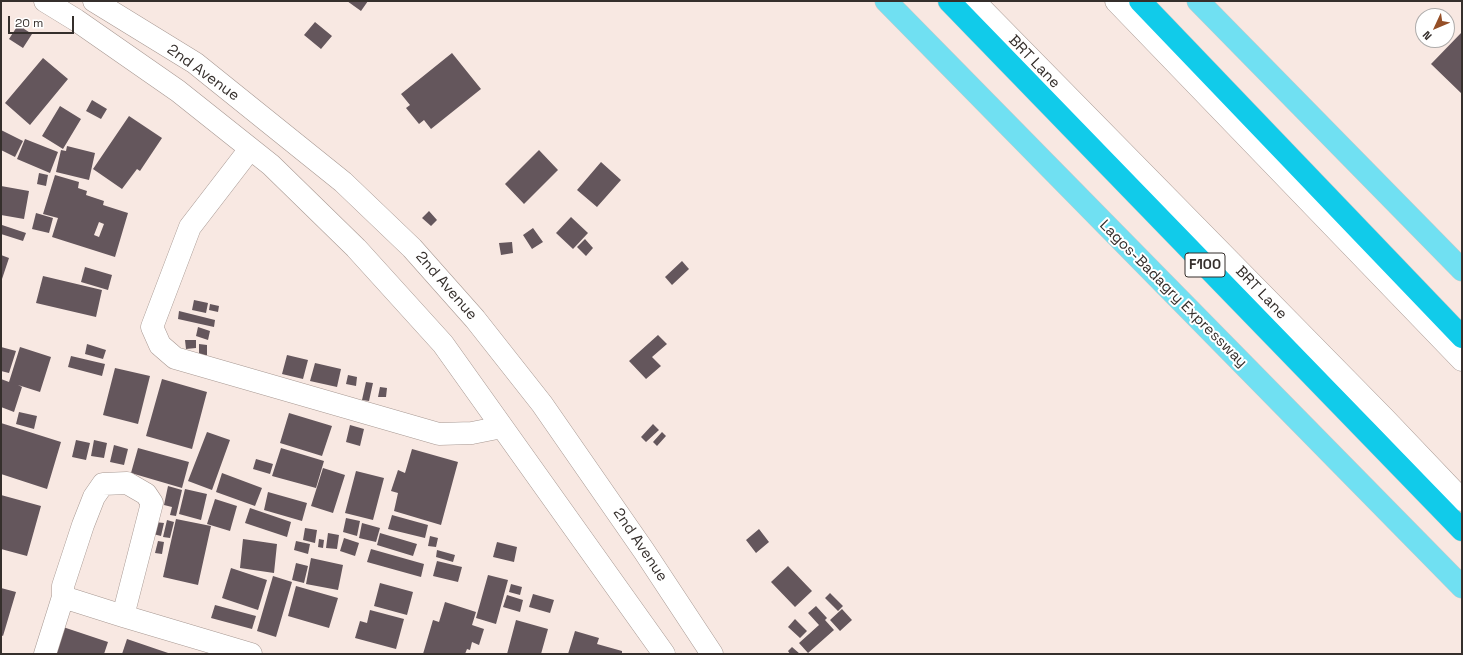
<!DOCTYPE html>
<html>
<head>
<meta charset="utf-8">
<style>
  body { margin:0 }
  #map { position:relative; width:1463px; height:655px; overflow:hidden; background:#f8e8e2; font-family:"Space Grotesk",sans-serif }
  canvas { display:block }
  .frame { position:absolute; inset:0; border:2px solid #352f2c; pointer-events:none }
  .north { position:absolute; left:1415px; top:8px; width:40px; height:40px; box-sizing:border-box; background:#fff; border:1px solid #aeacab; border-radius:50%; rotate:226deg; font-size:11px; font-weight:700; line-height:16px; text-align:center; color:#352f2c }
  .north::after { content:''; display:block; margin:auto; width:14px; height:18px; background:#954f27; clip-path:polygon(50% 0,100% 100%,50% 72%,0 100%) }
  .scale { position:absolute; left:8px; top:16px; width:66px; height:18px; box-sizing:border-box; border:2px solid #352f2c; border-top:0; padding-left:5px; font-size:12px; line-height:14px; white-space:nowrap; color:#352f2c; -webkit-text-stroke:3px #fff; paint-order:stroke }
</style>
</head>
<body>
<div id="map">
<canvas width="1463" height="655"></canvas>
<div class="frame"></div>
<div class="north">N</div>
<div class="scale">20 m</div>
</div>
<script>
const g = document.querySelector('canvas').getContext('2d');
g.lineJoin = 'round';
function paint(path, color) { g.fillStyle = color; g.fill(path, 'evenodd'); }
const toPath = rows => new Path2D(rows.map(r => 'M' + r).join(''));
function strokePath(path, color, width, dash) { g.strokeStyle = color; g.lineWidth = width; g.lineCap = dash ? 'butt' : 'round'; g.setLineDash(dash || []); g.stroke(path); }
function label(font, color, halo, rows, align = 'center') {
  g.font = font + ' "Space Grotesk",sans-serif'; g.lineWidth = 4; g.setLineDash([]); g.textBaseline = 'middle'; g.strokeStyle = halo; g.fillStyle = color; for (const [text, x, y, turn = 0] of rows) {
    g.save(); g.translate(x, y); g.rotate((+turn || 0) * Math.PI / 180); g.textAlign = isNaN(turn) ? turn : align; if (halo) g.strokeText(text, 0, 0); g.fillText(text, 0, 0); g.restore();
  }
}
const building = toPath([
  [347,1,368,1,361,11],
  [315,22,332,36,321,49,304,35],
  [18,25,32,34,23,48,9,39],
  [1462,32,1462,94,1431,64],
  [452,53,481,89,431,129,424,120,419,124,406,108,410,105,401,94],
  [43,58,68,79,30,125,5,103],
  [92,100,107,109,101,119,86,111],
  [60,106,81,119,63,149,42,136],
  [129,116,162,138,140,171,137,169,122,189,93,169],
  [1,130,23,141,15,157,1,150],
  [25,139,58,152,50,173,17,159],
  [67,146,95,153,89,180,56,172,61,150,66,151],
  [539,150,558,170,524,204,505,184],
  [601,162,621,180,597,207,577,190],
  [39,173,48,175,46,186,37,184],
  [55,175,79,182,78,188,87,191,86,195,104,201,103,205,128,213,115,257,52,237,58,218,43,214],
  [99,222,104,224,99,237,94,235],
  [1,186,29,191,24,219,1,215],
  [429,211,437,220,431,226,422,218],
  [36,213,53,218,49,233,32,229],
  [571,217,588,233,573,249,556,233],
  [2,225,26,233,23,241,1,234],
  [533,228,543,242,532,249,523,235],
  [585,239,593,248,586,256,577,247],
  [512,242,513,253,501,255,499,243],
  [1,255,9,258,1,282],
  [682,261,689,269,672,285,665,277],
  [85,267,112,275,108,290,81,282],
  [43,276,102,290,96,317,36,303],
  [194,300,208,303,206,313,192,310],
  [210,304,219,306,218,312,209,310],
  [179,311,215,320,214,327,178,319],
  [198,327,210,331,208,340,196,336],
  [658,335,667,344,652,357,661,366,646,379,629,361],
  [185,340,196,340,196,348,186,349],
  [87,344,106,350,103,359,85,354],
  [199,344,207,345,207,355,199,355],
  [1,347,16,351,9,373,1,371],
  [20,347,51,357,40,392,18,385,22,387,14,412,1,407,1,379,9,382],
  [287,355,308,360,303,379,282,374],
  [71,356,105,364,102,376,68,367],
  [315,363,341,369,337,387,310,381],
  [115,368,150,376,138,424,103,415],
  [348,375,357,377,356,386,346,384],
  [162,379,207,392,192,449,146,436],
  [366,382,373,383,369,401,362,400],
  [380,387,387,388,386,397,378,397],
  [19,412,37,416,34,429,16,424],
  [289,413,332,426,322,456,280,443],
  [1,423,61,442,47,489,1,474],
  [653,424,659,430,646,442,641,437],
  [350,425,364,429,360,446,346,442],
  [207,432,230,440,212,490,188,481],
  [662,432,666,436,657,446,653,442],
  [76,440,90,443,86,460,72,457],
  [94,440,107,443,104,458,91,456],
  [114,445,128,449,124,465,110,462],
  [138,448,189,462,182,488,131,473],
  [281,448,324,461,316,488,272,476],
  [412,449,458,462,441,525,394,511,398,493,391,491,398,470,405,473],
  [256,459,273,464,270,474,253,469],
  [323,468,345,475,333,513,311,506],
  [356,471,384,478,373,520,345,513],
  [222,473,262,488,255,506,216,492],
  [168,486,182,490,176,516,170,515,172,507,164,505],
  [185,489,207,494,201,520,179,514],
  [268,492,307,503,302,521,264,510],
  [1,495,41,506,27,556,1,549],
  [215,499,237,506,230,531,207,524],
  [250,508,291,522,287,537,245,523],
  [392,515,428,525,425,538,388,529],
  [346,518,360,521,357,536,343,532],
  [176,519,211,526,198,585,163,577],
  [167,520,174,522,170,538,163,537],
  [155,522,164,523,161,536,153,534],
  [362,523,380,528,376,542,359,538],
  [305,528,317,530,315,543,303,540],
  [759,529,769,542,756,553,746,540],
  [328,533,339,535,337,549,326,548],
  [380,533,417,544,413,556,377,545],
  [430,536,438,538,436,547,428,546],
  [344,538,359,543,355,556,340,551],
  [243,539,277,544,274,573,240,568],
  [319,539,324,540,323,548,318,547],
  [158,541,164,542,162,554,155,553],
  [296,541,310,544,308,554,294,550],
  [497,542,517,547,514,562,493,557],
  [371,549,424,564,421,577,367,562],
  [437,550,455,555,453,562,436,557],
  [311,558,343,565,338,590,306,584],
  [437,561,462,567,458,582,433,576],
  [296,563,308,566,304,583,292,580],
  [788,566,812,591,795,607,771,582],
  [231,568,267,580,258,610,222,598],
  [488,575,508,580,496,624,476,618],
  [273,576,292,582,276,637,257,631],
  [380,583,413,592,407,615,374,606],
  [511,584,522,587,520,595,509,592],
  [296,586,338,598,329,628,288,616],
  [1,588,16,592,3,636,1,635],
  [830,593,843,606,838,611,825,598],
  [533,594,554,600,550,613,529,607],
  [507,595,523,600,520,612,503,607],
  [445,602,476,612,472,625,484,629,479,645,472,642,470,650,467,649,465,654,423,654,433,620,439,622],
  [215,605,256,616,252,629,211,618],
  [816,606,827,618,825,620,834,630,808,653,799,643,819,625,808,613],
  [842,609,852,620,840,631,830,620],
  [370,610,404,619,396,649,355,638,360,621,367,623],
  [795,619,807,631,800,638,788,627],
  [516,620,548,629,541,654,507,654],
  [57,625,108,642,104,654,48,654],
  [575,631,599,638,597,644,622,651,622,654,568,654],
  [127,639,171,654,122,654],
  [792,647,800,654,790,654,788,651]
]);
const minor = toPath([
  [45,1,76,20,178,91,271,165,356,248,443,344,664,654],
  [94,1,195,63,343,182,412,248,475,319,542,404,644,551,712,654],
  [974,1,1384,418,1462,500],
  [1116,1,1462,360],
  [250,149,190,227,152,327,160,345,175,358,439,434,472,433,502,427],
  [123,616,152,503,146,494,127,483,103,484,94,497,83,525,63,586,63,597,123,616,251,654],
  [45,654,63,597]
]);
const major = toPath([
  [886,1,1462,587],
  [1198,1,1462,270]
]);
const highway = toPath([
  [949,1,1462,530],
  [1140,1,1462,337]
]);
const shields = [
  [1205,265,40]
];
const shieldNames = [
  ["F100",1205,265]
];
const streetNames = [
  ["BRT Lane",1034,62,46],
  ["2nd Avenue",203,73,36],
  ["2nd Avenue",446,286,49],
  ["BRT Lane",1261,293,46],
  ["Lagos-Badagry Expressway",1173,294,45],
  ["2nd Avenue",640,545,56]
];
paint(building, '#64565c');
strokePath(minor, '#a79892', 23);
strokePath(major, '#cac9c8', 23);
strokePath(highway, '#cac9c8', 23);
strokePath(minor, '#fff', 22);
strokePath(major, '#70e0f2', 22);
strokePath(highway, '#11cbea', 22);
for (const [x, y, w] of shields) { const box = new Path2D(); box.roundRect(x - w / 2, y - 12, w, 24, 3); g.fillStyle = '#fff'; g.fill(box); strokePath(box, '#352f2c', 1); }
label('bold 14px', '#352f2c', null, shieldNames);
label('15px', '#352f2c', '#fff', streetNames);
</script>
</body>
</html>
